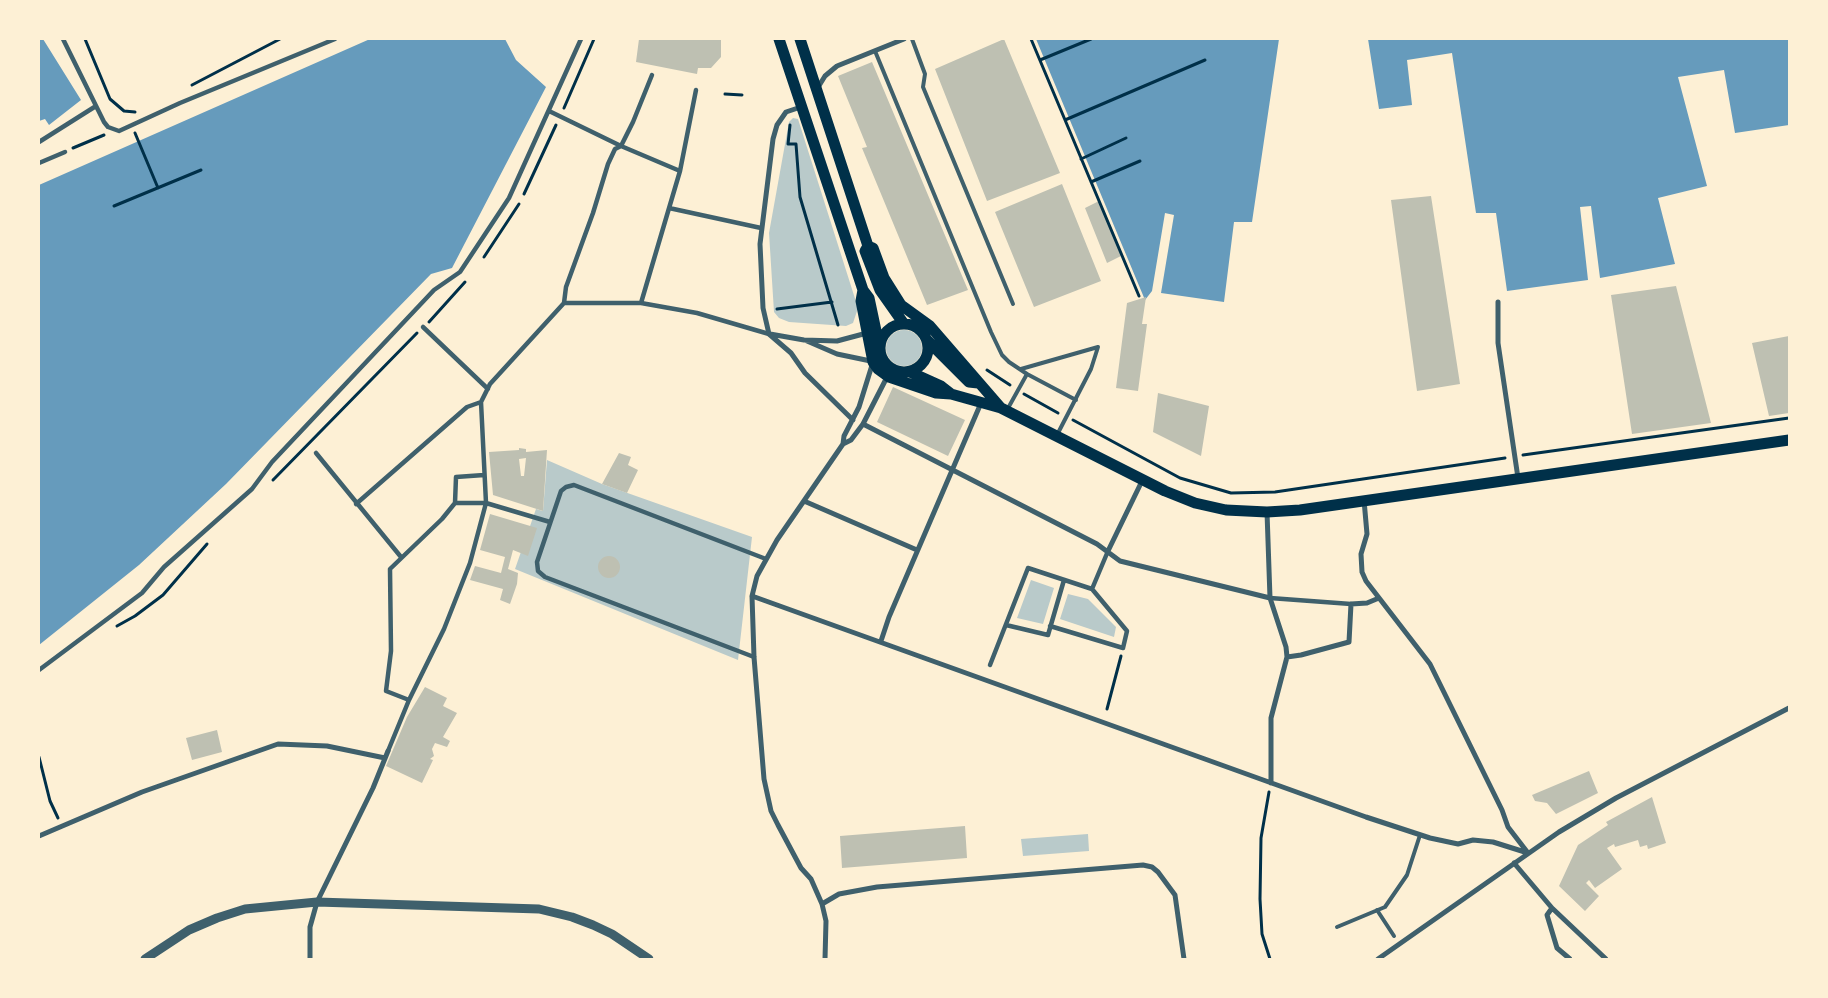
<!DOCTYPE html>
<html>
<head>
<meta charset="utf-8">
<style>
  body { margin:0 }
  #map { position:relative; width:1828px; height:998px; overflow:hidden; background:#fdf0d5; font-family:Poppins,sans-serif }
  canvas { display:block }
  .frame { position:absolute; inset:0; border:40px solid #fdf0d5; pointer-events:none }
</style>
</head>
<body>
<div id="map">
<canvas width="1828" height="998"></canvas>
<div class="frame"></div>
</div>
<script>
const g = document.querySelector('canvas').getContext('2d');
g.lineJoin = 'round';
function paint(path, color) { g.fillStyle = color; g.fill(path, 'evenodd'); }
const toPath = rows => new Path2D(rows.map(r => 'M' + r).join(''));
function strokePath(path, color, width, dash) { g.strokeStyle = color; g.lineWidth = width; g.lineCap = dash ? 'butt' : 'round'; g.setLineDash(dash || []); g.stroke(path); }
const green = toPath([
  [793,118,798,119,858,308,853,323,846,326,789,322,779,318,774,312,769,233,789,122],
  '886 348a18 18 0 1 1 36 0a18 18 0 1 1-36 0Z',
  [547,460,602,484,752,537,738,660,515,569,536,509,543,511],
  [1031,580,1054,588,1043,624,1017,618],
  [1068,594,1088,599,1116,627,1114,637,1060,619],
  [1088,834,1089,851,1023,856,1021,839]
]);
const water = toPath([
  [39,39,43,39,81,100,49,125,45,119,39,121],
  [370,39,505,39,516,60,546,87,452,268,431,274,226,484,139,565,39,645,39,185],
  [1036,39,1279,39,1252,222,1234,222,1224,302,1161,293,1174,215,1165,213,1152,291,1145,300],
  [1368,39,1789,39,1789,125,1735,133,1724,70,1678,77,1707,186,1658,198,1675,264,1600,278,1591,206,1580,207,1588,280,1507,291,1496,213,1476,213,1452,53,1407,60,1412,105,1379,109]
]);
const building = toPath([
  [639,39,721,39,721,57,711,68,698,68,697,74,636,62],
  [1004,39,1060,173,987,201,935,69],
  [872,62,968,290,927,305,862,148,867,147,838,76],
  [1062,184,1101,281,1034,307,995,212],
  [1431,196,1460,384,1417,391,1391,200],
  [1099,201,1121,256,1107,263,1085,208],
  [1676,286,1711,423,1632,434,1611,295],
  [1146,297,1142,324,1147,324,1138,391,1116,388,1127,303],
  [1789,336,1789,413,1769,416,1752,343],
  [893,387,965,420,948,456,877,422],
  [1158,393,1209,406,1201,456,1153,432],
  [519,448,526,449,526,452,547,450,543,511,493,495,489,452,519,450],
  [526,458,524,476,521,476,519,459],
  [619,453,631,457,628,465,638,470,627,493,602,484],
  [490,514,537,528,528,556,513,550,508,569,518,573,517,584,510,604,500,600,503,589,470,580,475,566,501,573,505,557,480,550],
  '598 567a11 11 0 1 1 22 0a11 11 0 1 1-22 0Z',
  [425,687,447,698,443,706,457,713,443,737,450,741,447,747,435,743,432,749,434,756,430,759,433,760,422,783,386,766,407,717],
  [217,730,222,752,192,760,186,738],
  [1589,771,1598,793,1556,814,1547,803,1535,801,1532,795],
  [1652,797,1666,843,1648,849,1647,845,1640,847,1638,840,1615,847,1614,844,1607,848,1622,869,1595,888,1589,880,1586,883,1599,896,1585,911,1559,886,1578,845,1608,825,1606,822],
  [965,826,967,858,842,868,840,836]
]);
const path = toPath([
  [85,39,110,99,124,111,135,112],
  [1031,39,1139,296],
  [1040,60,1091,39],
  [192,85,280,39],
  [725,94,742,95],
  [564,108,594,39],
  [1065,120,1205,60],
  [790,125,788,144,796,144,800,197,838,325],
  [135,133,158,188],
  [73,148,104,135],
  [1081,159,1126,138],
  [1091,182,1140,161],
  [524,194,556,125],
  [114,206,201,170],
  [484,257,519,204],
  [777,309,832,302],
  [429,322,465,282],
  [987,370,1010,385],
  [1024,394,1058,413],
  [1073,420,1180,478,1231,493,1275,492,1505,458],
  [1523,455,1789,418],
  [273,480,417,333],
  [117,626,135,616,163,595,207,544],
  [1107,709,1121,656],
  [39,757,50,801,58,818],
  [1269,792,1261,838,1260,899,1262,934,1270,959]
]);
const service = toPath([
  [912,39,925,74,923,87,1013,304],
  [875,51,991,332,1002,355,1009,362,1027,374,1007,410],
  [1021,369,1098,347],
  [1027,374,1076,400],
  [1057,435,1091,369,1098,347],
  [1377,910,1394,936],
  [1337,927,1385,907,1407,875,1420,835]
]);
const pedestrian = toPath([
  [63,39,104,122,108,127,119,131,180,103,335,39],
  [549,111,621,146,680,171],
  [39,142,96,106],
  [39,163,65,152],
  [669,208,761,228],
  [564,303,566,287,593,213,608,164,615,149,621,146,633,122,652,75],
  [564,303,641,303,697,313,769,334],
  [641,303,680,171,696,90],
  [423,327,488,389],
  [316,453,401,557],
  [455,503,486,503,550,522],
  [455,503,456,477,484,475],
  [356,504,467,407,481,402],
  [1270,598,1351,604],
  [1006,625,1048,635,1064,580],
  [1050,626,1123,648,1127,631,1092,589,1108,551],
  [754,657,545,577,538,571,537,562,561,491,566,487,574,485,766,559],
  [990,665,1028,568,1092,589],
  [39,670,142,593,164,567,252,489,272,462,434,290,460,272,509,198,581,39],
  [409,700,386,691,391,651,390,569,442,519,455,503],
  [388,751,409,700,444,629,470,563,486,503,481,402,490,384,564,303]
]);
const minor = toPath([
  [817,89,825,76,837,66,904,39],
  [801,107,786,112,777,125,773,139,760,244,763,308,769,334,791,353,805,373,853,420],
  [1498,302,1498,343,1518,478],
  [770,334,804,340,837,341,867,333],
  [807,341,837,354,885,364],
  [863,424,1097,544,1120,561,1270,598],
  [843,444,851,440,863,424,885,381,898,372],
  [1364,500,1367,534,1361,554,1362,572,1366,581,1430,664,1502,810,1508,827,1528,853],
  [804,501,917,550],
  [1267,512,1270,598,1286,647,1287,657,1271,718,1271,783],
  [1108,551,1142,481],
  [752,596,1366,817,1430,838,1458,844,1473,840,1493,842,1528,853],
  [881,641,889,617,981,403],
  [1287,657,1301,655,1349,642,1351,604,1367,603,1379,598],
  [39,836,142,792,278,744,327,746,385,758],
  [1514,863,1552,908,1606,959],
  [822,904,839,894,877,887,1143,865,1152,867,1158,872,1175,895,1184,959],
  [1552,908,1547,915,1557,948,1570,959],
  [310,959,310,927,317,902,373,788,388,751],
  [825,959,826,921,822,904,811,879,801,868,778,825,771,811,764,779,754,657,752,596,757,576,777,540,843,444,844,436,859,407,873,362],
  [1378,959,1559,832,1616,798,1789,708]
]);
const tertiary = toPath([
  [145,959,189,930,217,918,245,909,317,902,539,909,572,917,593,925,612,934,649,959]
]);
const primary = toPath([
  [779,39,863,290,869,298,879,345],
  [800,39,868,246,865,251,880,290,904,324],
  [868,246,873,248,884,278,901,305,930,326,1001,408],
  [863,290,861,301,873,362,878,369,889,377,936,393,951,394,1001,408,1165,491,1195,503,1226,510,1267,512,1300,510,1789,440],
  '880 348a24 24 0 1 1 48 0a24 24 0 1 1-48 0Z',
  [927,340,969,382,978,383],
  [910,372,941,386,950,393]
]);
paint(green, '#b9caca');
paint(water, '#669bbc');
paint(building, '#bec0b2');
strokePath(path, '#003049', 3);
strokePath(service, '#3f606c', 4);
strokePath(pedestrian, '#3f606c', 4.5);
strokePath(minor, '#3f606c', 5);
strokePath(tertiary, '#3f606c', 9);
strokePath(primary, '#003049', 11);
</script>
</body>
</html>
